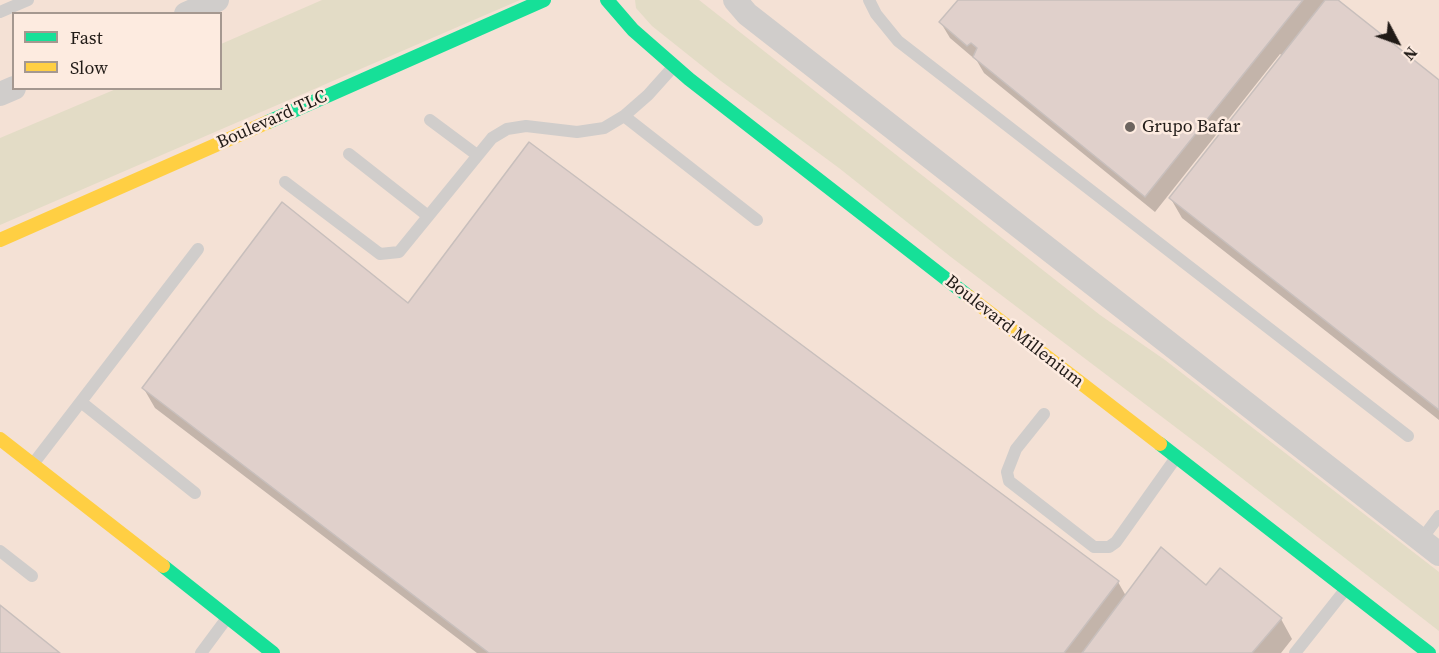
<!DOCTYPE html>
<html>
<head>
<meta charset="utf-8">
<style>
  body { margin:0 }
  #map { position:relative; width:1439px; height:653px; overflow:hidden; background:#f7ece6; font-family:"Source Serif 4",serif }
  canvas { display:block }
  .legend { position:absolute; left:12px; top:12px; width:210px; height:78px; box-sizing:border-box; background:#fdebe0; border:2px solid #a59890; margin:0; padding:8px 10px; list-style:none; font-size:18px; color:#211b17 }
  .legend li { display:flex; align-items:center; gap:12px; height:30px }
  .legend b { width:30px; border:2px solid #a59890 }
  .north { position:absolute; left:1367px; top:12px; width:60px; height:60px; -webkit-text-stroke:4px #fdebe0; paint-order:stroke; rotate:131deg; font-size:16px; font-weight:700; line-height:24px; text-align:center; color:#211b17 }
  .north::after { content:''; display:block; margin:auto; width:21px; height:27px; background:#211b17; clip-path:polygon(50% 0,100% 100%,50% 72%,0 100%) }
</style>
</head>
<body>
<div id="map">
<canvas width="1439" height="653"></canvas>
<ul class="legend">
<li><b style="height:8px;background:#16e098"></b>Fast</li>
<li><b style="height:8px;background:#ffcf43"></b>Slow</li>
</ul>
<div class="north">N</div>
</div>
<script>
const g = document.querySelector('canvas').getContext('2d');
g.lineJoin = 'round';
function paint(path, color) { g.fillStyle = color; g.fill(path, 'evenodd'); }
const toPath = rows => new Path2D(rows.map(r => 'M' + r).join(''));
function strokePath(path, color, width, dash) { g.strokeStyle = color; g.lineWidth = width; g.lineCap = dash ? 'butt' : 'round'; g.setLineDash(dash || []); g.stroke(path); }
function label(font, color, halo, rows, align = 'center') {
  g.font = font + ' "Source Serif 4",serif'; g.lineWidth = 5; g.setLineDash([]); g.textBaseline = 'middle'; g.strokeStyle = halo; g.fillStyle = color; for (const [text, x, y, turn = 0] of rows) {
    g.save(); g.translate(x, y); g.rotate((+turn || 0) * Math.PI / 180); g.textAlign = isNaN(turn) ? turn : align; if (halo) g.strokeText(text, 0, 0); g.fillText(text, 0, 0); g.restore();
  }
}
const built = toPath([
  [0,0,1439,0,1439,653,0,653],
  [14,14,220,14,220,88,14,88]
]);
const green = toPath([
  [322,0,520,0,0,225,0,138,116,89,220,88,221,44],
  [635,0,699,0,1100,315,1165,360,1439,572,1439,631,1207,451,951,257,839,168,721,81,652,26,636,8]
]);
const shadow = toPath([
  [960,0,1335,0,1439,81,1439,420,1182,218,1171,199,1283,56,1280,54,1155,212,984,73,977,61,950,38,941,23],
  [408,305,1118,582,1126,596,1206,587,1281,619,1292,639,1281,653,477,653,155,408,144,389]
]);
const building = toPath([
  [958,0,1303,0,1145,197,973,57,977,48,971,43,967,46,939,22,958,0],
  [1325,0,1338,0,1439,80,1439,410,1169,198,1325,0],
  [529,142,1119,581,1064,653,489,653,142,388,282,202,408,303,529,142],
  [1161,547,1206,585,1220,568,1282,618,1252,653,1082,653,1161,547],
  [0,605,60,653,0,653,0,605]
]);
const lane = toPath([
  [869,0,876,14,898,41,1408,436],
  [0,12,28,0],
  [624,116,757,220],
  [430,120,477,155],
  [349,154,428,216],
  [285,182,380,254,399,252,492,138,507,129,526,126,577,132,604,128,624,116,648,95,674,66],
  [81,402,195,493],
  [1044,414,1016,449,1007,472,1009,481,1094,547,1109,547,1116,542,1175,459],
  [33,464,198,249],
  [1421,540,1439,516],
  [0,551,32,576],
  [201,653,227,618],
  [1295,653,1345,590]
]);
const street = toPath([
  [735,0,747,14,1439,554],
  [186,14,217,0],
  [0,94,14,88]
]);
const fast = toPath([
  [607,0,633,30,689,79,968,296],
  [268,122,544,0],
  [1160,444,1429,653],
  [163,566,273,653]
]);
const slow = toPath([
  [0,240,268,122],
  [968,296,1160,444],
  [0,439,163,566]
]);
const markers = [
  [1130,127,6,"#6c645f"]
];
const streetNames = [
  ["Boulevard TLC",272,120,-24],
  ["Boulevard Millenium",1014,332,38]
];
const poiNames = [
  ["Grupo Bafar",1142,127]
];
paint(built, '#f4e1d5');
paint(green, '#e3dcc6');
paint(shadow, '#0003');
paint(building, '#e0d0cb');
strokePath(building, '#c8bfbc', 1.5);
strokePath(lane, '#d0cdcb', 12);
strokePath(street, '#d0cdcb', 24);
strokePath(fast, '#16e098', 14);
strokePath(slow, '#ffcf43', 14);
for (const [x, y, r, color] of markers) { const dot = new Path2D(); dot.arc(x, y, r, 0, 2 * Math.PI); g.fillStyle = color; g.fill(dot); strokePath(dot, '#fdebe0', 2); }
label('18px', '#211b17', '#fdebe0', streetNames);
label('18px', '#211b17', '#fdebe0', poiNames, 'left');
</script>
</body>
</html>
